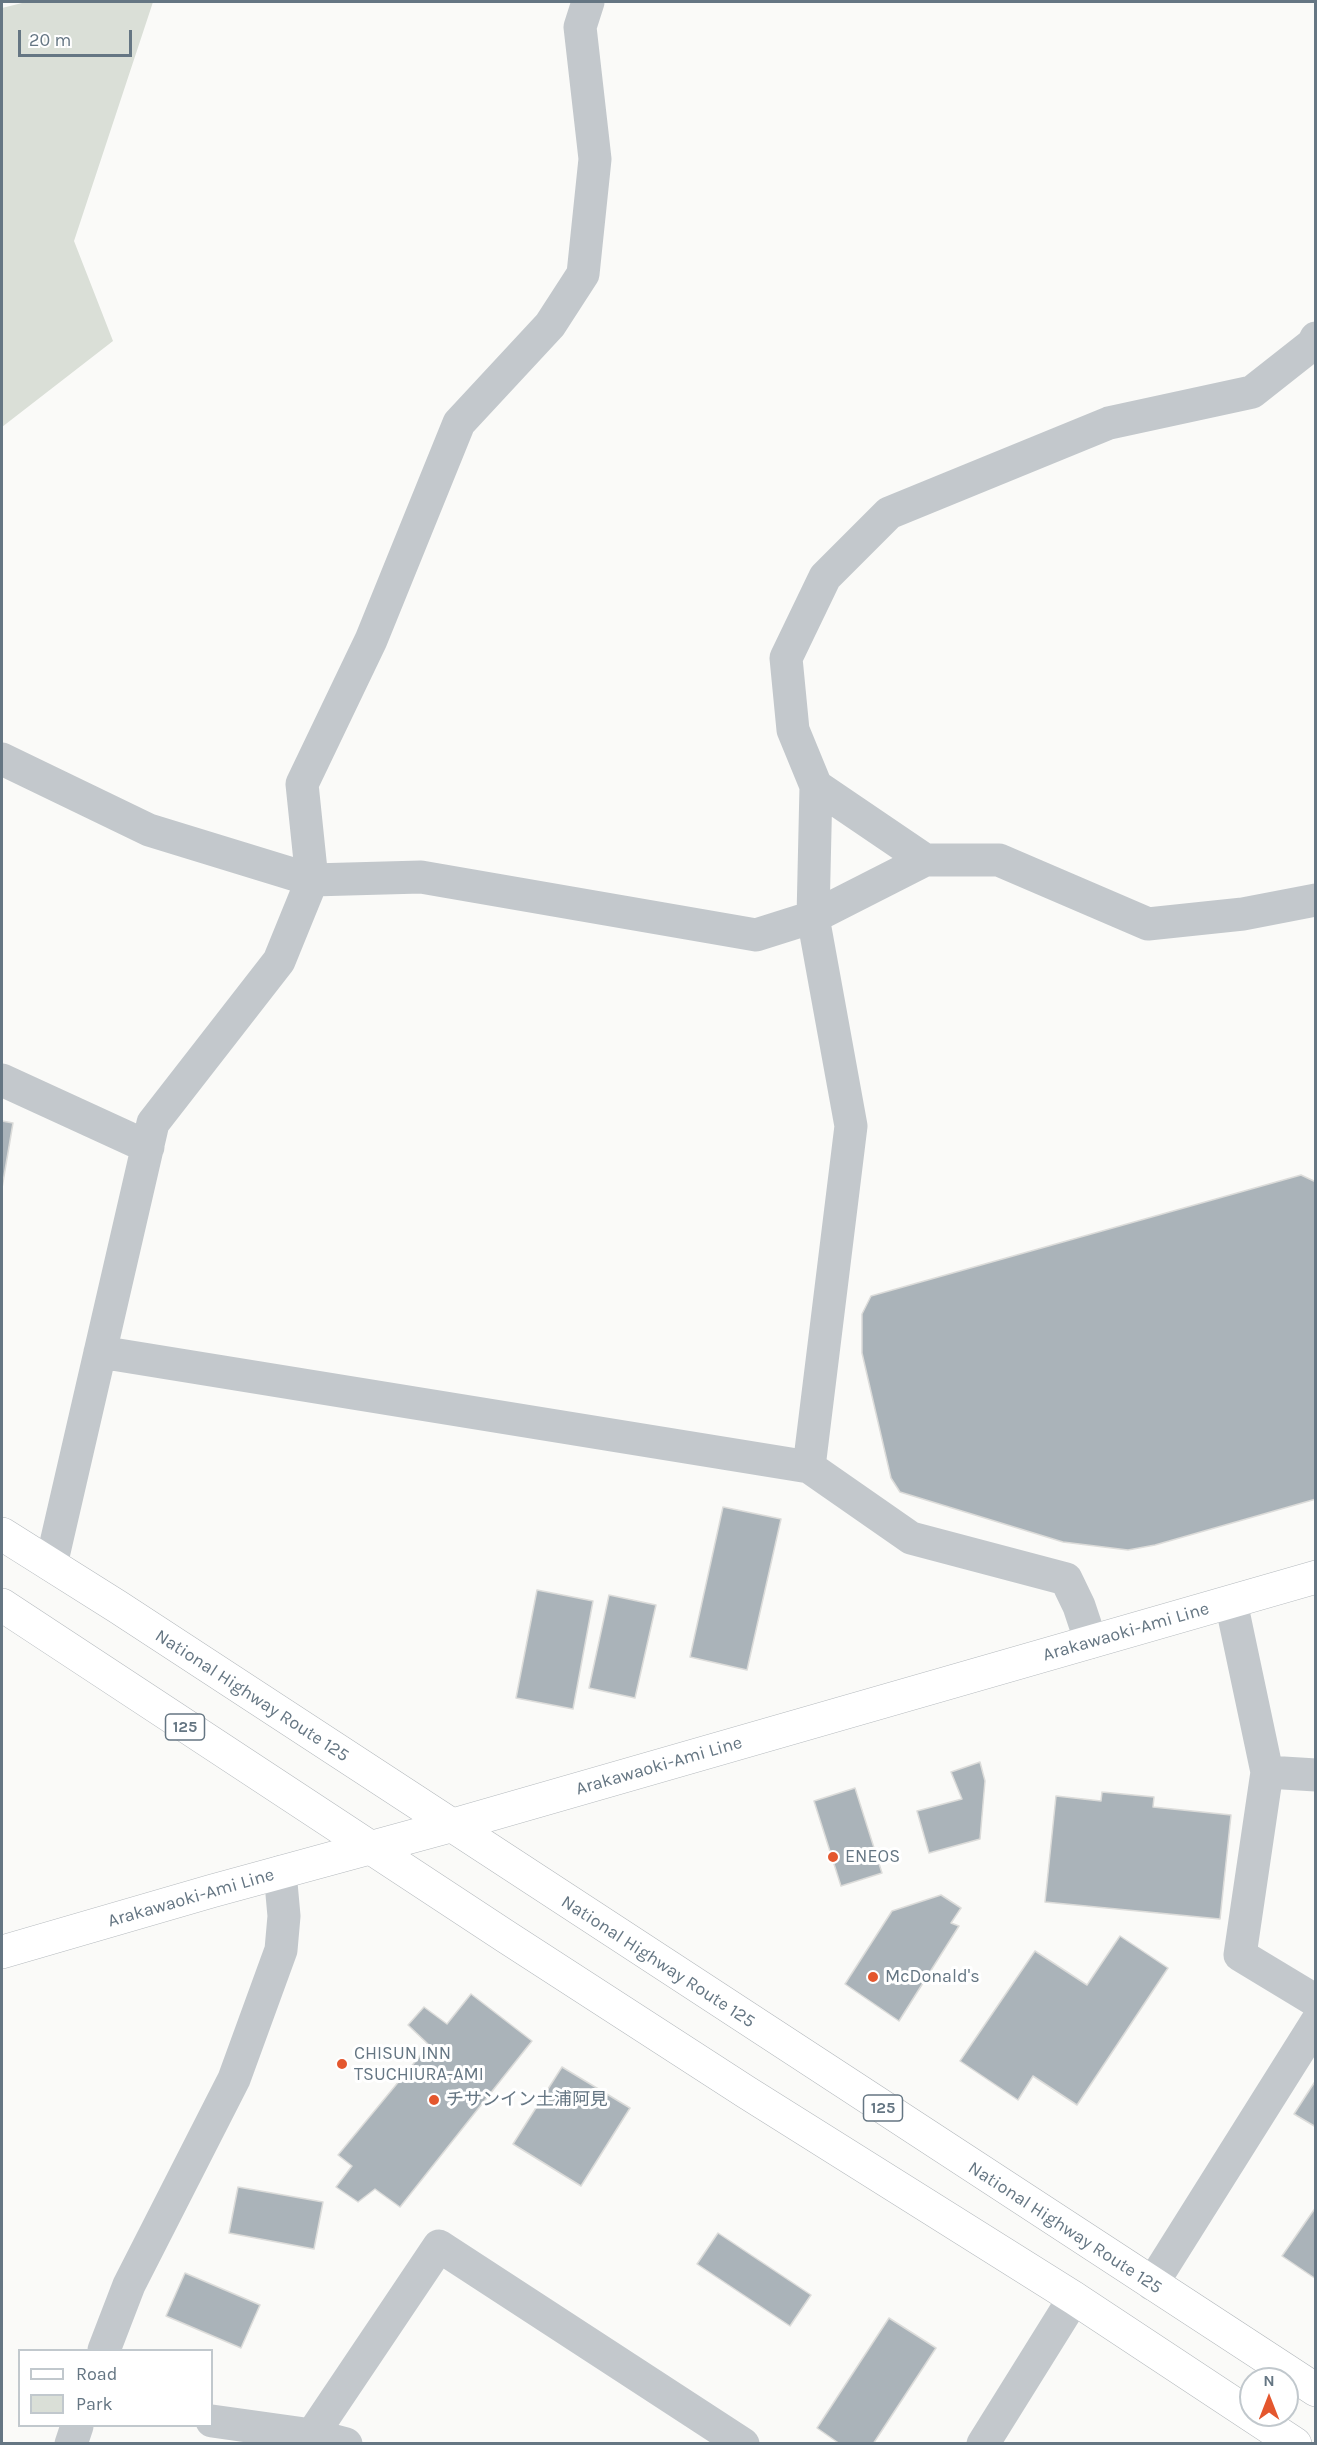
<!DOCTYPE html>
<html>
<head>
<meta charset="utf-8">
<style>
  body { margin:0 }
  #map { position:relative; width:1317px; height:2445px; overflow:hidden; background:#fafaf8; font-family:Karla,sans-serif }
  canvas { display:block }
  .frame { position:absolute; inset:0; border:3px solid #657683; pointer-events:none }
  .legend { position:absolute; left:18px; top:2349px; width:195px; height:78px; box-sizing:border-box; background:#fff; border:2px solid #c1c8cd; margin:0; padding:8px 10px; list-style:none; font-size:18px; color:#657683 }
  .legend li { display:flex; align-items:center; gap:12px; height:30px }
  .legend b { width:30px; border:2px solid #c1c8cd }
  .north { position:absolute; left:1239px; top:2367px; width:60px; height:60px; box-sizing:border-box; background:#fff; border:2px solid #c1c8cd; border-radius:50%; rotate:0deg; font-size:16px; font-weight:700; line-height:24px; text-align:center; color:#657683 }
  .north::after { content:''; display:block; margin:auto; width:21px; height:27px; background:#e4572e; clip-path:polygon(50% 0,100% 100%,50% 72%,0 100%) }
  .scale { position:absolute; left:18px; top:30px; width:114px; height:27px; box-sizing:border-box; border:3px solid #657683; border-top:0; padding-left:8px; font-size:18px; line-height:21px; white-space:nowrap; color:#657683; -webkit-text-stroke:4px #fff; paint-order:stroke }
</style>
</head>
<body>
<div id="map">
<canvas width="1317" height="2445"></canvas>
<div class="frame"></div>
<ul class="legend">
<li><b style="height:8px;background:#fff"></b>Road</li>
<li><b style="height:16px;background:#dadfd7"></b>Park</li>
</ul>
<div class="north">N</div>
<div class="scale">20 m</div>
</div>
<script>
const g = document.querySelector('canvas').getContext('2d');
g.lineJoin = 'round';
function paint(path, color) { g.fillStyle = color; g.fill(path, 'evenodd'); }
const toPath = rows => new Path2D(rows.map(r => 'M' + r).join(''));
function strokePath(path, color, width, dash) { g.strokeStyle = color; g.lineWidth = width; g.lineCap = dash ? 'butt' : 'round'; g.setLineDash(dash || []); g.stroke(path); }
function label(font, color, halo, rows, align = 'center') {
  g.font = font + ' Karla,"Noto Sans JP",sans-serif'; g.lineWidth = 6; g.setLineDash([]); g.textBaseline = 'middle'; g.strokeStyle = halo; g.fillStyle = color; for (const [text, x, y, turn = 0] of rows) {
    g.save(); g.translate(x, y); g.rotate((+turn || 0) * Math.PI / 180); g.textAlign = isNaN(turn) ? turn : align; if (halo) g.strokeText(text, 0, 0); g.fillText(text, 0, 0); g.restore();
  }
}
const green = toPath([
  [26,2,153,2,74,241,113,341,2,427,2,8]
]);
const building = toPath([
  [2,1121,13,1123,2,1188,2,1121],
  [1301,1175,1316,1182,1316,1499,1155,1545,1128,1550,1063,1542,900,1492,891,1478,862,1353,862,1314,871,1296,1301,1175],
  [723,1507,781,1519,747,1670,690,1657,723,1507],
  [537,1590,593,1601,573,1709,516,1698,537,1590],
  [609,1595,656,1605,635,1698,589,1688,609,1595],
  [980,1762,985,1781,980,1839,929,1853,917,1811,962,1799,951,1772,980,1762],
  [855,1788,882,1873,841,1886,814,1801,855,1788],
  [1102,1792,1154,1797,1153,1807,1231,1815,1220,1919,1045,1902,1056,1796,1101,1801,1102,1792],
  [941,1895,961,1908,951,1923,959,1926,899,2021,845,1984,892,1911,941,1895],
  [1120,1936,1168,1968,1077,2105,1033,2076,1018,2100,960,2061,1035,1951,1087,1985,1120,1936],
  [471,1994,532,2041,400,2207,375,2189,358,2202,336,2187,352,2166,338,2155,429,2045,408,2025,424,2007,447,2024,471,1994],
  [562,2067,630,2108,581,2186,513,2144,562,2067],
  [1316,2080,1316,2127,1294,2114,1316,2080],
  [238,2187,323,2202,314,2249,229,2233,238,2187],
  [1316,2207,1316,2279,1282,2256,1316,2207],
  [718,2233,811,2295,790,2326,697,2264,718,2233],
  [185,2273,260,2305,241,2348,166,2316,185,2273],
  [889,2318,936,2348,873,2444,840,2444,817,2428,889,2318]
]);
const minor = toPath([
  [2,759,149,830,312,880,421,877,756,935,813,917,925,860,999,860,1148,924,1243,914,1316,900],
  [816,786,925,860],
  [2,1080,148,1147],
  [100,1352,809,1467],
  [51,1565,153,1123,279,961,312,880,302,784,371,640,459,423,550,325,583,274,595,159,580,27,588,2],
  [1231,1602,1267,1772,1316,1775],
  [1091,1642,1079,1606,1066,1579,911,1538,809,1467,851,1126,813,917,816,786,793,730,786,658,825,577,889,513,1109,423,1252,392,1313,344,1316,338],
  [1267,1772,1240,1955,1316,2001],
  [1152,2284,1316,2023],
  [104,2350,129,2285,234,2079,281,1950,284,1916,280,1872],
  [212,2421,312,2435,346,2444],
  [312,2435,439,2246,743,2444],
  [71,2444,77,2426],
  [983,2444,1074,2298]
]);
const major = toPath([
  [2,1952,212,1891,450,1826,1316,1577]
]);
const highway = toPath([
  [2,1534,118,1607,1316,2390],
  [2,1605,505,1936,746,2092,1074,2298,1251,2415],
  [1251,2415,1295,2444]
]);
const markers = [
  [833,1857,6,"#e4572e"],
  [873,1977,6,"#e4572e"],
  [342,2064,6,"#e4572e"],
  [434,2100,6,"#e4572e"]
];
const shields = [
  [185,1727,39],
  [883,2108,39]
];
const shieldNames = [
  ["125",185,1727],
  ["125",883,2108]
];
const streetNames = [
  ["Arakawaoki-Ami Line",1126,1632,-16],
  ["National Highway Route 125",252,1696,33],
  ["Arakawaoki-Ami Line",659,1766,-16],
  ["Arakawaoki-Ami Line",191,1898,-16],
  ["National Highway Route 125",658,1962,33],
  ["National Highway Route 125",1065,2228,33]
];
const poiNames = [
  ["ENEOS",845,1857],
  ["McDonald's",885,1977],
  ["CHISUN INN",354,2054],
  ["TSUCHIURA-AMI",354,2075],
  ["チサンイン土浦阿見",446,2100]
];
paint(green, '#dadfd7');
paint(building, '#aab3b9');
strokePath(building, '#dcdcda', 1.5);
strokePath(major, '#b5babe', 34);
strokePath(highway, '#b4b9bd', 34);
strokePath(minor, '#c3c8cc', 33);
strokePath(major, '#fff', 33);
strokePath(highway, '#fff', 33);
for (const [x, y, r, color] of markers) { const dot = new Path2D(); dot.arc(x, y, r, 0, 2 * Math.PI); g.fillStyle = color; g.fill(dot); strokePath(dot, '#fff', 2); }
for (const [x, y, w] of shields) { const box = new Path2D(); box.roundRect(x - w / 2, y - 13, w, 26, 4.5); g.fillStyle = '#fff'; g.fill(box); strokePath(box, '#657683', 1.5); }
label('bold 16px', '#657683', null, shieldNames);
label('18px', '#657683', '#fff', streetNames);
label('18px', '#657683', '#fff', poiNames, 'left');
</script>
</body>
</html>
